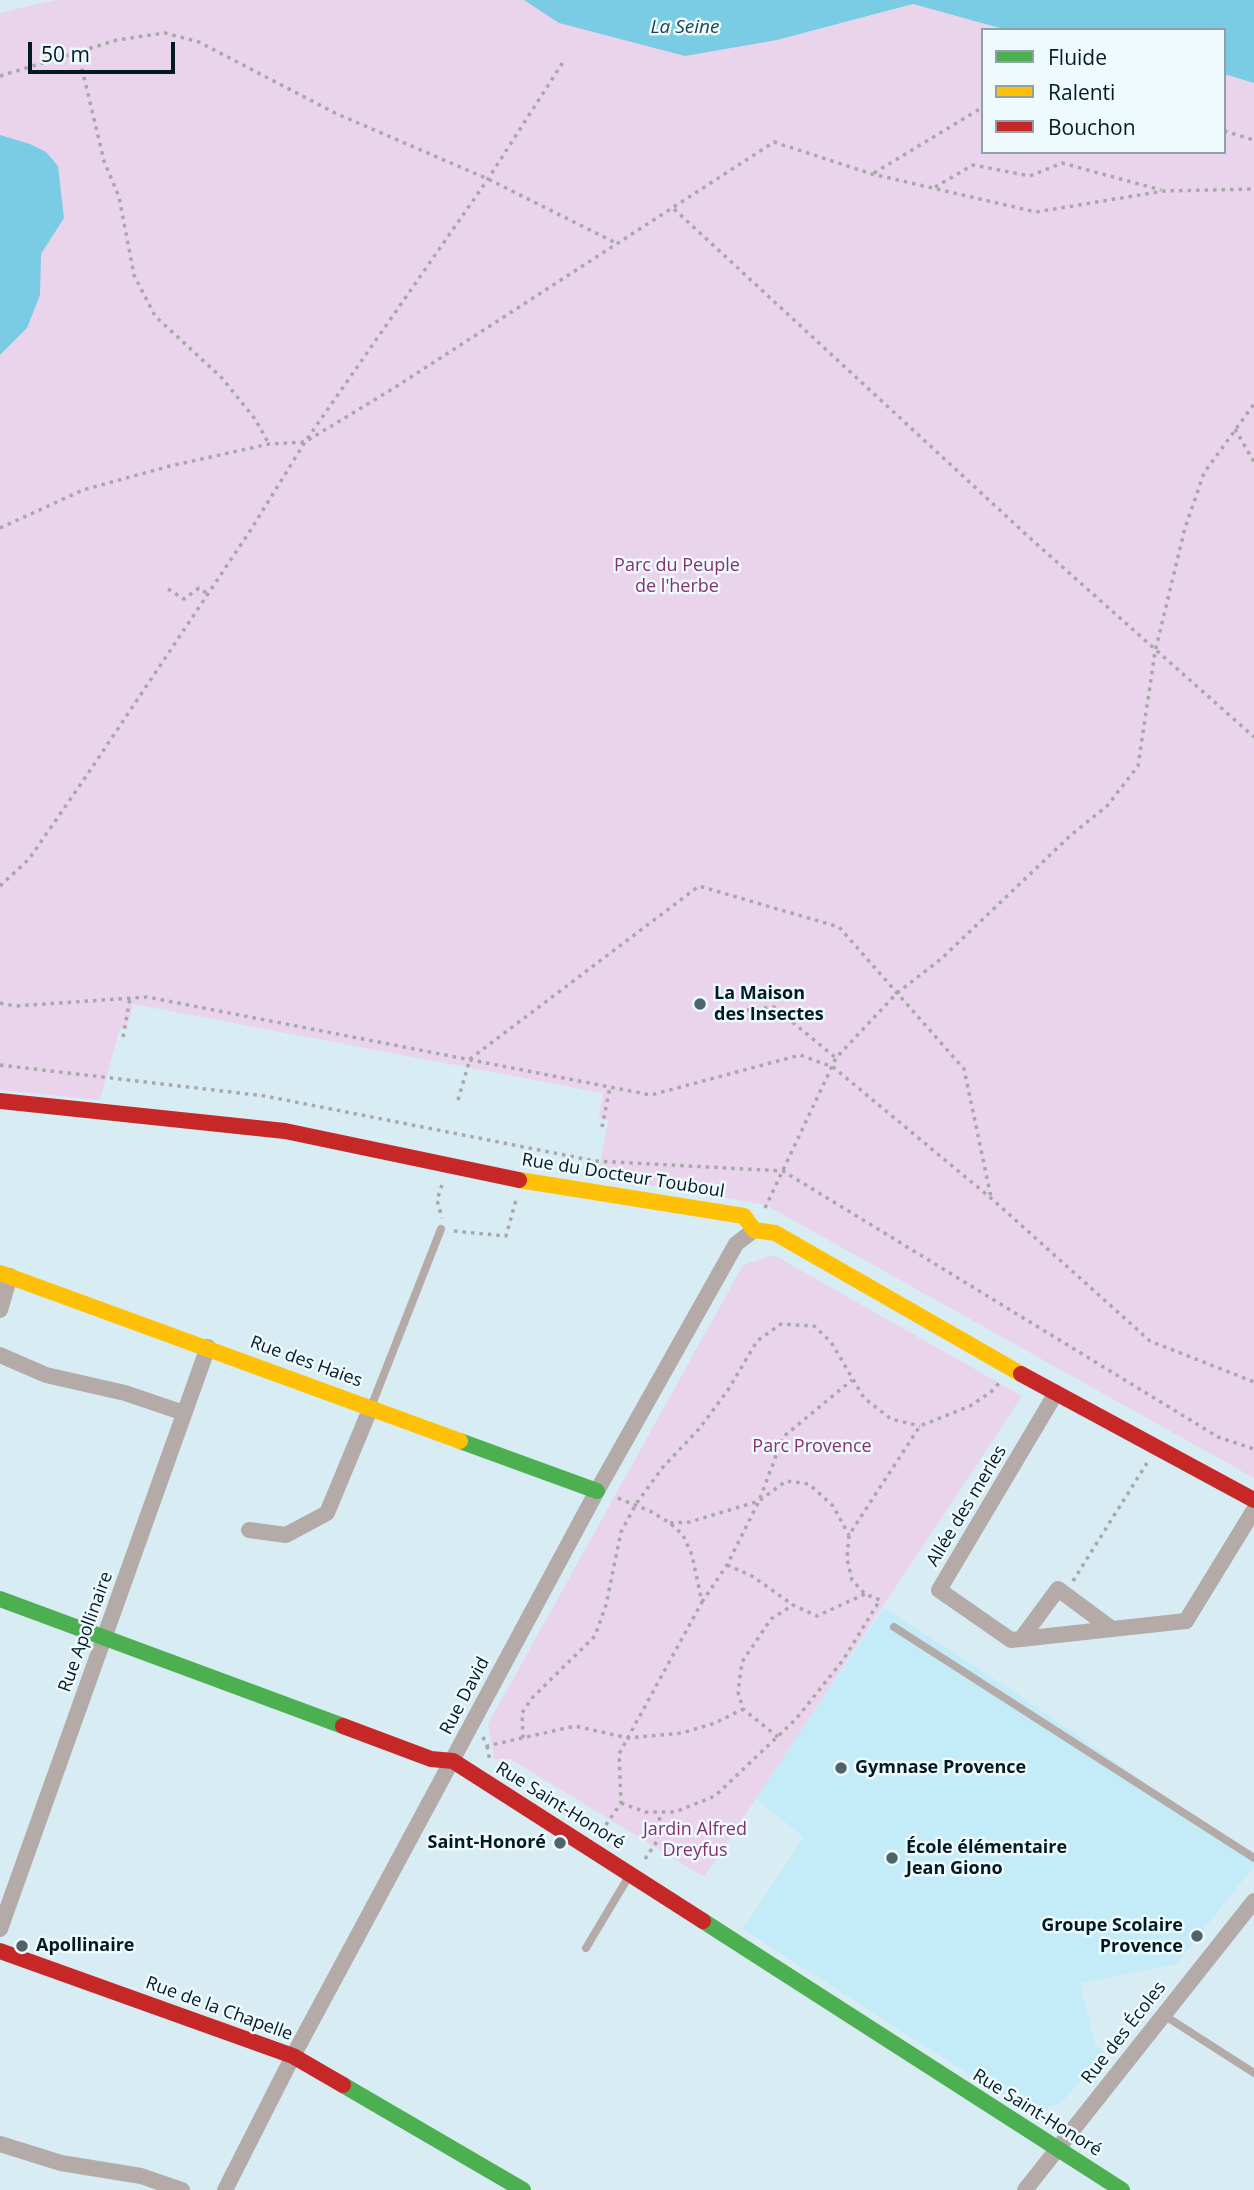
<!DOCTYPE html>
<html>
<head>
<meta charset="utf-8">
<style>
  body { margin:0 }
  #map { position:relative; width:1254px; height:2190px; overflow:hidden; background:#d8ecf3; font-family:"Open Sans",sans-serif }
  canvas { display:block }
  .legend { position:absolute; left:981px; top:28px; width:245px; height:126px; box-sizing:border-box; background:#eefafe; border:2px solid #90a1a6; margin:0; padding:9px 12px; list-style:none; font-size:21px; color:#021b22 }
  .legend li { display:flex; align-items:center; gap:14px; height:35px }
  .legend b { width:35px; border:2px solid #90a1a6 }
  .scale { position:absolute; left:28px; top:42px; width:147px; height:32px; box-sizing:border-box; border:4px solid #021b22; border-top:0; padding-left:9px; font-size:21px; line-height:24px; white-space:nowrap; color:#021b22; -webkit-text-stroke:5px #eefafe; paint-order:stroke }
</style>
</head>
<body>
<div id="map">
<canvas width="1254" height="2190"></canvas>
<ul class="legend">
<li><b style="height:9px;background:#4caf50"></b>Fluide</li>
<li><b style="height:9px;background:#ffc107"></b>Ralenti</li>
<li><b style="height:9px;background:#c62828"></b>Bouchon</li>
</ul>
<div class="scale">50 m</div>
</div>
<script>
const g = document.querySelector('canvas').getContext('2d');
g.lineJoin = 'round';
function paint(path, color) { g.fillStyle = color; g.fill(path, 'evenodd'); }
const toPath = rows => new Path2D(rows.map(r => 'M' + r).join(''));
function strokePath(path, color, width, dash) { g.strokeStyle = color; g.lineWidth = width; g.lineCap = dash ? 'butt' : 'round'; g.setLineDash(dash || []); g.stroke(path); }
function label(font, color, halo, rows, align = 'center') {
  g.font = font + ' "Open Sans",sans-serif'; g.lineWidth = 5; g.setLineDash([]); g.textBaseline = 'middle'; g.strokeStyle = halo; g.fillStyle = color; for (const [text, x, y, turn = 0] of rows) {
    g.save(); g.translate(x, y); g.rotate((+turn || 0) * Math.PI / 180); g.textAlign = isNaN(turn) ? turn : align; if (halo) g.strokeText(text, 0, 0); g.fillText(text, 0, 0); g.restore();
  }
}
const built = toPath([
  [884,1608,1013,1691,1254,1859,1254,1866,1176,1964,1080,1983,1095,2044,1104,2052,1061,2103,1041,2111,1026,2111,743,1929,804,1837,755,1798]
]);
const green = toPath([
  [55,0,682,0,805,33,913,4,1007,30,983,30,983,152,1224,152,1224,74,1254,83,1254,1478,766,1205,598,1176,608,1121,599,1118,603,1093,133,1004,127,1029,120,1028,100,1100,0,1090,0,13],
  [774,1255,1022,1396,704,1877,510,1759,494,1759,488,1724,743,1265]
]);
const water = toPath([
  [524,0,1254,0,1254,83,1224,74,1224,30,1007,30,913,4,777,40,685,56,559,23],
  [0,135,30,144,46,152,58,166,64,218,41,254,40,295,27,328,0,355]
]);
const path = toPath([
  [78,52,104,161,119,197,134,275,155,316,222,378,255,419,269,444],
  [0,76,117,40,165,33,199,42,335,113,488,179,616,243],
  [1224,131,1254,140],
  [874,173,983,107],
  [935,187,973,165,1030,176,1062,163,1161,190],
  [674,209,1031,539,1254,737],
  [1235,429,1254,462],
  [0,528,83,490,170,466,269,444,305,442,394,388,774,142,872,174,1036,212,1164,191,1254,189],
  [168,589,184,599,199,588,208,594],
  [0,886,29,859,87,775,250,531,305,442,488,179,565,59],
  [0,1003,15,1006,147,997,651,1095,800,1055,833,1067,992,1199,1150,1341,1254,1382],
  [747,1010,774,1007,836,1058],
  [123,1037,130,998],
  [0,1065,265,1096,595,1161,783,1171,1218,1437,1254,1449],
  [458,1100,470,1059,699,886,839,927,964,1069,991,1197],
  [602,1127,610,1087],
  [442,1185,437,1200,442,1218],
  [765,1208,836,1058,897,993,941,959,1071,835,1107,806,1138,766,1155,652,1185,528,1204,473,1254,404],
  [454,1231,506,1236,516,1200],
  [670,1523,690,1522,759,1501,786,1481,809,1484,833,1506,849,1535],
  [727,1565,752,1576,793,1605,817,1616,865,1594],
  [1073,1581,1147,1463],
  [702,1602,727,1565,759,1501,783,1437,852,1380],
  [483,1737,487,1746,575,1726,628,1738,682,1733,715,1723,743,1709],
  [778,1737,743,1709,738,1692,742,1662,771,1619,793,1605],
  [523,1738,522,1713,532,1698,595,1636,606,1605,621,1532,636,1504,663,1467,699,1429,728,1390,757,1341,781,1324,814,1326,831,1342,864,1398,891,1419,920,1426],
  [487,1746,490,1761],
  [621,1803,645,1812,675,1812,715,1796,796,1719,843,1660,880,1600,865,1594,852,1580,847,1559,849,1535,920,1426,970,1406,991,1392,999,1383],
  [601,1832,621,1803,619,1754,702,1602,692,1555,683,1535,670,1523,650,1511,615,1497],
  [645,1859,658,1840,660,1812]
]);
const lane = toPath([
  [371,1407,441,1229],
  [894,1627,1254,1858],
  [586,1948,629,1876],
  [1162,2014,1254,2073]
]);
const street = toPath([
  [0,1310,10,1276],
  [0,1355,46,1375,125,1393,184,1413],
  [249,1530,286,1535,327,1513,371,1407],
  [1112,1629,1058,1589,1021,1639,1112,1629,1186,1621,1254,1510],
  [1021,1639,1011,1640,939,1590,1056,1393],
  [0,1929,208,1347],
  [0,2144,61,2163,141,2176,182,2190],
  [225,2190,293,2056,597,1491,736,1244,754,1230],
  [1025,2190,1254,1901]
]);
const fast = toPath([
  [460,1441,597,1491],
  [0,1599,343,1726],
  [703,1921,1122,2190],
  [343,2085,523,2190]
]);
const slow = toPath([
  [519,1180,744,1216,754,1230,775,1233,1021,1374],
  [0,1273,460,1441]
]);
const jam = toPath([
  [0,1101,285,1131,519,1180],
  [1021,1374,1254,1500],
  [343,1726,431,1759,453,1761,703,1921],
  [0,1951,293,2056,343,2085]
]);
const markers = [
  [700,1004,7,"#4d646b"],
  [841,1768,7,"#4d646b"],
  [560,1843,7,"#4d646b"],
  [892,1858,7,"#4d646b"],
  [1197,1936,7,"#4d646b"],
  [22,1946,7,"#4d646b"]
];
const parkNames = [
  ["Parc du Peuple",677,566],
  ["de l'herbe",677,587],
  ["Parc Provence",812,1447],
  ["Jardin Alfred",695,1830],
  ["Dreyfus",695,1851]
];
const poiNames = [
  ["La Maison",714,994],
  ["des Insectes",714,1015],
  ["Gymnase Provence",855,1768],
  ["Saint-Honoré",546,1843,"right"],
  ["École élémentaire",906,1848],
  ["Jean Giono",906,1869],
  ["Groupe Scolaire",1183,1926,"right"],
  ["Provence",1183,1947,"right"],
  ["Apollinaire",36,1946]
];
const streetNames = [
  ["Rue du Docteur Touboul",623,1176,9],
  ["Rue des Haies",306,1362,20],
  ["Allée des merles",967,1506,-59],
  ["Rue Apollinaire",86,1632,-70],
  ["Rue David",465,1696,-62],
  ["Rue Saint-Honoré",560,1806,32],
  ["Rue de la Chapelle",219,2009,20],
  ["Rue des Écoles",1124,2033,-52],
  ["Rue Saint-Honoré",1037,2113,32]
];
const waterNames = [
  ["La Seine",685,28]
];
paint(built, '#c3ebf8');
paint(green, '#ead4eb');
paint(water, '#7acbe4');
strokePath(path, '#a8a8a8', 3.5, [3.5, 5]);
strokePath(lane, '#b4aba8', 8);
strokePath(street, '#b4aba8', 16);
strokePath(fast, '#4caf50', 16);
strokePath(slow, '#ffc107', 16);
strokePath(jam, '#c62828', 16);
for (const [x, y, r, color] of markers) { const dot = new Path2D(); dot.arc(x, y, r, 0, 2 * Math.PI); g.fillStyle = color; g.fill(dot); strokePath(dot, '#eefafe', 2.5); }
label('18px', '#86316e', '#eefafe', parkNames);
label('bold 18px', '#021b22', '#eefafe', poiNames, 'left');
label('18px', '#021b22', '#eefafe', streetNames);
label('italic 19px', '#184754', '#eefafe', waterNames);
</script>
</body>
</html>
